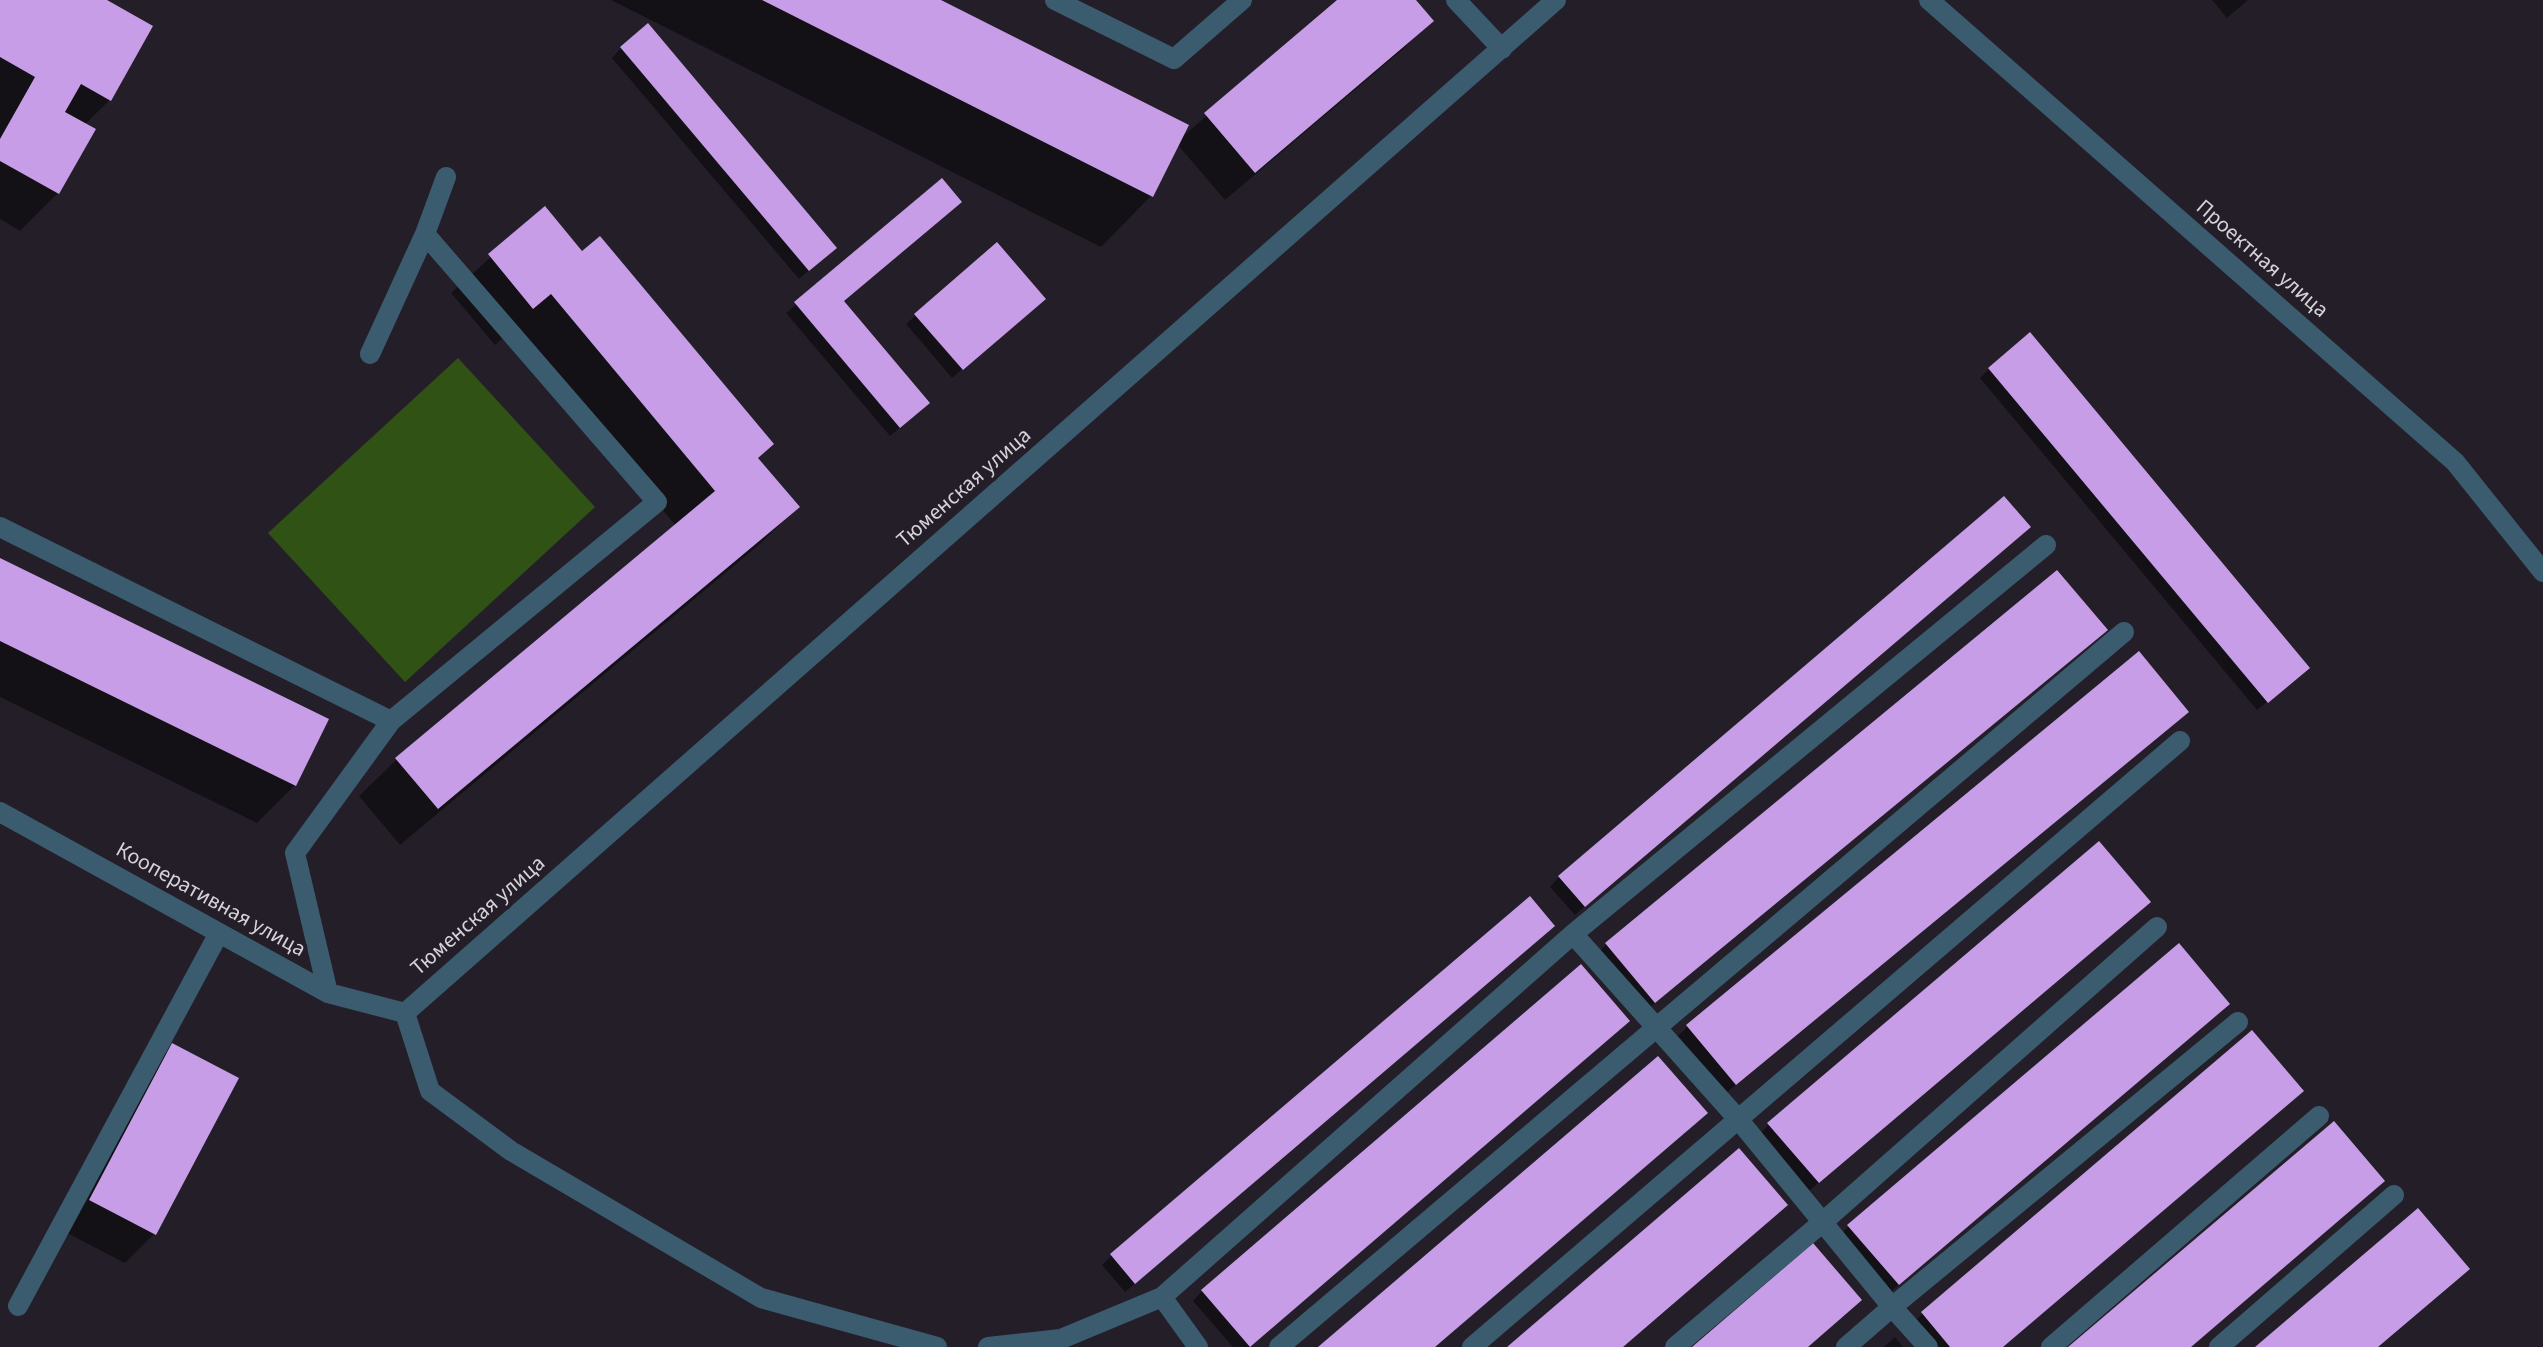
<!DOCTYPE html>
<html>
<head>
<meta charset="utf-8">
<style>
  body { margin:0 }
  canvas { display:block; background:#241e29 }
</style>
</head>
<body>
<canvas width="2543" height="1347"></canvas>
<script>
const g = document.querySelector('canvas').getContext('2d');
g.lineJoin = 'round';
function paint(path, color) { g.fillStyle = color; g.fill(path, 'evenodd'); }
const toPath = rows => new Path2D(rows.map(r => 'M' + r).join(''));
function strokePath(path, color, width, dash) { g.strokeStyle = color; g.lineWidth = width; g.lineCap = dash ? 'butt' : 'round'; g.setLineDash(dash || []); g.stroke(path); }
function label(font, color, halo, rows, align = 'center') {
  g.font = font + ' "Source Sans 3",sans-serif'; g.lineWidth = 8; g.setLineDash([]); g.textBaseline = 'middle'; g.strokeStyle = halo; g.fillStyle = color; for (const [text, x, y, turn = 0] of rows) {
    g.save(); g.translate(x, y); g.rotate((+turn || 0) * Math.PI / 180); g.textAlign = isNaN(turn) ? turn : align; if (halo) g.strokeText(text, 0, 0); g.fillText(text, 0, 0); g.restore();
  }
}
const green = toPath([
  [458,358,595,507,405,682,268,533]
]);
const shadow = toPath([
  [0,0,103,0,110,100,84,125,58,193,20,231,0,219],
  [611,0,937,0,1181,138,1340,0,1413,0,1431,21,1402,50,1225,200,1177,144,1151,196,1101,247],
  [2212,0,2248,0,2227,18],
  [621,48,825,257,799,279,612,58],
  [942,180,842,302,918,412,890,436,786,313],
  [544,209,797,507,760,544,400,845,359,796,397,759,676,526,512,330,495,345,451,293],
  [997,245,1034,308,952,378,906,324],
  [1989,369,2298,677,2257,710,1980,378],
  [2019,536,1575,915,1550,887,1559,877],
  [0,560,295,785,257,823,0,697],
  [2096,639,1645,1011,1597,954,1607,944],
  [2177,721,1726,1093,1678,1036,1688,1026],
  [1530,899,1543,935,1125,1292,1102,1265,1111,1256],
  [2138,911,1809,1191,1760,1134,1769,1124],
  [2218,1013,1889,1293,1839,1236,1849,1226],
  [1618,1031,1250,1347,1233,1347,1193,1301,1202,1291],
  [2252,1033,2002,1347,1933,1347,1913,1323,1922,1314],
  [173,1046,236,1079,154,1234,125,1263,61,1230,144,1075],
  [1895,1337,1903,1347,1884,1347]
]);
const building = toPath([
  [0,0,107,0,153,26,111,101,81,84,65,112,96,129,59,194,0,161,0,139,35,77,0,57],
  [762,0,941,0,1189,125,1153,197],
  [1337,0,1416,0,1434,21,1255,173,1204,113],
  [648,23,837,248,809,271,620,47],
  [942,178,962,202,844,301,930,403,900,428,794,302],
  [545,206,582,251,600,236,774,444,758,458,800,507,438,809,395,758,715,491,551,294,533,309,488,254],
  [997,242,1046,299,963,370,914,314],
  [2030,332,2310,668,2268,703,1988,368],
  [2004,496,2031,527,1585,907,1558,876],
  [0,558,329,719,296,786,0,641],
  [2057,570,2108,630,1655,1003,1605,943],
  [2139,651,2189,712,1736,1085,1686,1025],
  [2099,841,2151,902,1819,1183,1767,1123],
  [1530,896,1555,926,1135,1284,1110,1254],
  [2179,943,2230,1004,1899,1285,1847,1225],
  [1581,964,1630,1021,1250,1347,1201,1290],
  [2252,1030,2304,1091,2003,1347,1950,1347,1921,1312],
  [172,1043,239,1078,156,1235,89,1200],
  [1658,1056,1708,1113,1435,1347,1318,1347],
  [2334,1121,2385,1181,2191,1347,2068,1347],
  [1739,1148,1788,1205,1623,1347,1507,1347],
  [2418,1208,2470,1269,2378,1347,2255,1347],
  [1813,1243,1862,1300,1808,1347,1692,1347]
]);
const minor = toPath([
  [1055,0,1174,59,1242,0],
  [1456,0,1502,49],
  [1929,0,2455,462,2543,572],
  [370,354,425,234],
  [0,527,391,721],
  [2046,545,1573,934,1738,1119,1892,1307,2238,1022],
  [0,812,328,993,405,1013],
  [328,993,295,853,391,721,657,502,425,234,446,177],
  [405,1013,1556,0],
  [405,1013,430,1091,511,1151,761,1298,937,1347],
  [1162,1297,1198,1347],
  [18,1306,219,933],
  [988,1347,1061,1339,1162,1297,1573,934],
  [1279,1347,2124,632],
  [1472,1347,2180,741],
  [1675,1347,1824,1221,2157,927],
  [1846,1347,1892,1307,1928,1347],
  [2051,1347,2319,1116],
  [2219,1347,2394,1195]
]);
const streetNames = [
  ["Проектная улица",2261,260,41],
  ["Тюменская улица",965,489,-41],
  ["Кооперативная улица",210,901,29],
  ["Тюменская улица",479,917,-41]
];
paint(green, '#315215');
paint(shadow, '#0007');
paint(building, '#c69de6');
strokePath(minor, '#3b5b6f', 20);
label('22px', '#d6d2d9', '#241e29', streetNames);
</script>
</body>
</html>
